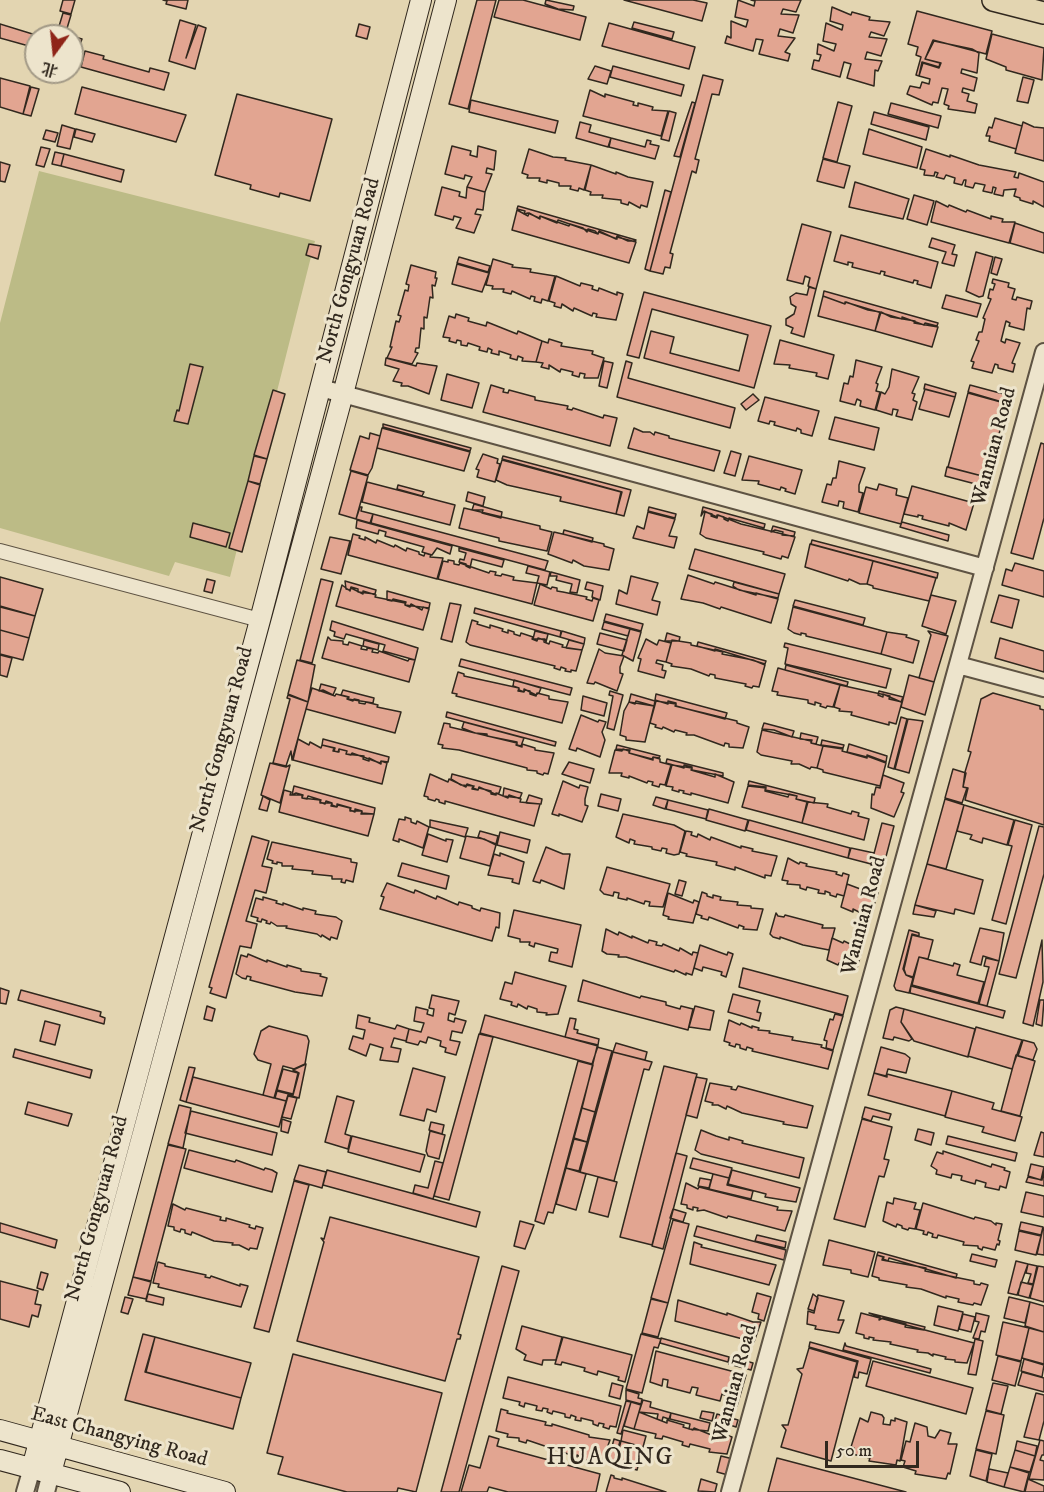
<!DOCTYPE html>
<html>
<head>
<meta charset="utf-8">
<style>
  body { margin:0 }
  #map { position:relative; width:1044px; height:1492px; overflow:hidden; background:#e3d5b1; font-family:"IM FELL DW Pica","Noto Serif SC",serif }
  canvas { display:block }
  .north { position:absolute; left:24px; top:24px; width:60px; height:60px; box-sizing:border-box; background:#ede4cc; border:2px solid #a29986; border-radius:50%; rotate:195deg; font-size:16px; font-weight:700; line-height:24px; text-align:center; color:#31281e }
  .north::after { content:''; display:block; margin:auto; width:21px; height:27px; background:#8f2418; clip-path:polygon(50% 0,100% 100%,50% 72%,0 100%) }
  .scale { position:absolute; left:825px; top:1441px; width:94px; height:27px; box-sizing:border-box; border:3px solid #31281e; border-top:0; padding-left:8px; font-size:18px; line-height:21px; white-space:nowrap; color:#31281e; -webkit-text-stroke:4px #ede4cc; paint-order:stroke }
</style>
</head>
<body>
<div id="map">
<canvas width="1044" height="1492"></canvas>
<div class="north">北</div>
<div class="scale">50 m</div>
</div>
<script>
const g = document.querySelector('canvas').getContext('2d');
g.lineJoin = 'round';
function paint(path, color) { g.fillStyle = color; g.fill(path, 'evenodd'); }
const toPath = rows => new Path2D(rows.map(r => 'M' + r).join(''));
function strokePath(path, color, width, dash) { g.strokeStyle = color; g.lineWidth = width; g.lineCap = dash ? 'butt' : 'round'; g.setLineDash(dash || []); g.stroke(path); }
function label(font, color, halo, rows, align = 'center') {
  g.font = font + ' "IM FELL DW Pica",serif'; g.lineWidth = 6; g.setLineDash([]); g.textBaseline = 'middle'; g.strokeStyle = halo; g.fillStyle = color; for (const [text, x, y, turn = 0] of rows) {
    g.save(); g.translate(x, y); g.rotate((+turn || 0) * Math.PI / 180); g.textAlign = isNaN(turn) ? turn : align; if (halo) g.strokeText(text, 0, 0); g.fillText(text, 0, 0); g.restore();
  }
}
const green = toPath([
  [39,171,315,241,230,577,175,562,169,576,0,528,0,323]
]);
const building = toPath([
  [63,0,75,0,71,14,60,11,63,0],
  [163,0,188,0,186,9,166,4,167,1,163,0],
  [477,0,496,0,468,109,449,104,477,0],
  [499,0,523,0,586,17,580,40,494,17,499,0],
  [546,0,574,6,573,10,558,9,545,4,546,0],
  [624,0,693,0,707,3,702,21,624,0],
  [738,0,754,6,755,1,751,0,801,0,796,12,783,9,781,14,799,15,793,33,780,29,778,36,795,38,785,52,790,54,788,61,759,54,763,40,756,39,753,51,725,43,727,36,731,38,731,21,746,27,748,20,735,17,738,0],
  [832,7,851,15,852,12,870,17,869,20,890,22,884,36,871,32,869,37,887,39,881,56,867,52,865,59,882,61,878,71,875,70,874,86,847,78,851,64,844,62,840,77,812,69,814,60,819,61,821,55,817,54,818,44,834,51,836,44,823,41,826,23,842,30,843,25,830,21,832,7],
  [917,11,992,31,986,54,933,40,925,59,940,63,939,67,922,62,919,76,916,75,921,57,916,55,918,47,908,44,917,11],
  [63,13,71,15,65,35,57,33,63,13],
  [180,20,196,25,186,58,198,25,206,28,195,69,169,61,180,20],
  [634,22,674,32,672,39,632,28,634,22],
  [609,23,695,47,689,69,602,46,609,23],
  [0,24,39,36,36,36,36,48,0,38,0,24],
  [359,24,370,27,367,39,356,36,359,24],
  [992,34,1044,48,1042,80,1006,70,1006,67,986,59,992,34],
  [75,37,82,39,72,65,72,46,75,37],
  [934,41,972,49,979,53,977,73,962,69,961,73,977,78,974,91,963,88,962,92,969,94,967,101,977,104,975,113,948,109,949,106,944,104,948,89,942,88,938,103,933,102,932,105,907,94,910,86,920,88,922,82,929,84,930,79,919,76,923,63,939,68,941,63,925,59,934,41],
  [85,51,104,56,103,59,149,72,150,68,169,73,164,90,81,67,85,51],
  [595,66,611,71,607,84,588,79,595,66],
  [613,66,684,85,681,96,610,77,613,66],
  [703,75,723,80,719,95,712,94,695,159,699,160,696,173,692,171,670,253,673,254,670,268,665,267,663,274,650,271,703,75],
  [1023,77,1034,80,1028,103,1017,101,1023,77],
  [0,78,30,86,23,114,0,107,0,78],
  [31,87,39,89,31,116,23,114,31,87],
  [82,87,186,115,176,142,75,114,82,87],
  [590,90,605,97,605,94,634,102,633,105,638,106,638,103,653,107,652,110,668,111,661,136,583,116,590,90],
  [237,94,332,119,310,201,280,193,279,197,250,189,251,185,215,175,237,94],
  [471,100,558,121,555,133,469,112,471,100],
  [692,102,695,103,680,157,674,156,692,102],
  [838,102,852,106,837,162,823,158,838,102],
  [891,103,941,116,938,128,888,114,891,103],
  [669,111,676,113,669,141,661,139,669,111],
  [874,112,929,127,926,140,871,124,874,112],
  [995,118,1022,126,1016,149,989,141,990,136,986,136,989,127,992,128,995,118],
  [580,122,591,125,589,132,611,138,608,147,576,138,580,122],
  [1023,122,1034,127,1044,128,1044,161,1015,153,1023,122],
  [62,125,75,129,70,149,57,146,62,125],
  [76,129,95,134,92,142,74,137,76,129],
  [869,129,922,147,917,168,863,154,869,129],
  [46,130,58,133,55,142,43,139,46,130],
  [611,138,645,147,647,140,651,141,650,144,659,146,655,159,609,147,611,138],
  [452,146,471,151,470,155,477,157,478,146,496,151,494,170,487,168,486,173,492,174,485,192,467,187,472,177,465,175,464,179,445,174,452,146],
  [41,147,50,149,44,167,36,165,41,147],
  [529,149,553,157,566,158,565,160,591,165,584,190,579,188,578,191,570,189,571,186,559,186,559,183,547,180,547,183,539,181,540,178,527,178,528,175,522,173,529,149],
  [926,149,950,157,950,155,979,165,1016,172,1014,177,1018,178,1019,173,1044,182,1044,207,1033,201,1033,204,1020,200,1020,198,1014,196,1016,189,1004,190,1003,196,994,194,996,188,993,187,992,193,983,191,985,185,975,183,973,188,965,186,966,180,964,180,962,185,954,183,955,178,946,175,944,179,936,177,938,173,935,172,934,176,924,175,925,170,920,169,926,149],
  [55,152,64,154,61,166,52,164,55,152],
  [64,154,124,170,121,182,61,166,64,154],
  [823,159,850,166,844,188,817,181,823,159],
  [0,162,10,165,5,182,0,181,0,162],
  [591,165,616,174,616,172,628,177,653,182,647,207,641,205,640,208,629,202,628,205,621,203,621,200,602,198,603,195,590,195,591,192,585,190,591,165],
  [855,182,909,199,903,219,849,207,855,182],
  [442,187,460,192,459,196,466,198,467,187,485,192,483,210,477,209,475,214,481,215,474,233,456,228,461,218,454,216,453,220,435,215,442,187],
  [665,190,671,192,650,271,645,269,665,190],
  [914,195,934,201,927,225,907,219,914,195],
  [936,201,948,207,949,205,966,212,967,210,991,219,991,216,1003,219,1002,222,1015,222,1009,243,931,222,936,201],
  [518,206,636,240,635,241,628,241,617,236,616,239,599,231,598,234,558,220,557,223,540,216,539,218,528,213,524,214,525,211,517,209,518,206],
  [517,210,528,216,529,213,540,219,540,216,569,226,570,224,583,228,587,232,588,229,595,231,598,234,599,232,617,239,617,237,636,242,629,263,512,230,517,210],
  [1015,223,1044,233,1044,253,1010,243,1015,223],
  [802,224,831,232,816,289,808,286,810,278,805,276,803,284,787,280,802,224],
  [841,235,938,262,931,288,917,284,918,281,914,280,913,283,884,275,885,272,881,271,880,274,852,267,853,263,848,262,848,265,834,261,841,235],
  [932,238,955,245,952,254,957,255,954,266,942,263,946,252,929,247,932,238],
  [309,244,321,246,318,259,306,255,309,244],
  [976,252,993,257,983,296,979,297,966,291,976,252],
  [459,257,490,266,488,272,457,263,459,257],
  [995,257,1002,259,997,275,991,273,995,257],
  [493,259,513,265,512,267,531,269,530,272,555,276,548,301,542,299,541,303,534,301,535,297,531,296,530,299,512,291,511,294,503,292,504,289,492,289,493,286,486,285,493,259],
  [457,264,489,273,482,292,452,284,457,264],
  [411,265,436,272,435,278,437,278,435,286,432,285,433,298,430,297,427,318,424,317,424,329,421,328,419,348,416,348,415,352,418,353,412,364,387,358,392,347,390,347,396,321,399,322,401,316,398,315,405,290,408,291,409,285,406,284,411,265],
  [556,276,580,286,581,283,593,286,592,289,598,291,599,288,617,295,617,292,623,294,616,320,596,317,597,314,593,313,592,316,574,308,573,311,562,304,561,308,554,306,555,303,549,301,556,276],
  [993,279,1009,283,1008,287,1015,289,1012,299,1016,300,1017,297,1032,301,1030,309,1027,308,1024,330,1009,326,1010,323,1006,321,1001,341,1005,343,1006,339,1020,343,1012,363,1015,364,1013,372,998,368,998,365,995,364,992,373,972,368,974,362,971,361,979,341,976,340,979,332,982,332,985,319,983,318,991,299,988,298,990,289,993,290,995,284,992,283,993,279],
  [809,287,816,289,804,337,791,333,793,328,786,325,786,319,794,314,796,307,791,304,790,297,796,293,807,295,809,287],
  [824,291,938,323,937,326,925,323,924,325,902,317,902,319,845,302,845,304,823,296,824,291],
  [644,292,771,326,754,388,644,358,651,331,674,337,670,353,739,371,748,335,652,309,639,358,627,355,644,292],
  [946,295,981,304,977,317,942,308,946,295],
  [823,296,845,304,846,302,868,310,880,312,875,331,818,316,823,296],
  [881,312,891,317,915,321,914,323,938,327,932,347,875,331,881,312],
  [456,314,469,318,468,321,486,326,487,322,517,334,518,331,542,341,536,362,522,361,523,358,518,356,517,360,510,358,511,355,499,351,499,355,491,353,492,350,488,348,487,352,479,350,480,347,468,343,467,346,461,345,461,341,457,340,456,343,449,341,450,338,443,337,449,316,455,318,456,314],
  [549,339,562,343,561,346,593,351,592,354,604,358,598,378,584,378,585,374,580,373,579,377,572,375,573,372,561,369,560,372,549,365,549,369,541,367,543,363,536,362,542,341,548,343,549,339],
  [780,340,834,355,828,379,816,376,817,373,789,368,790,365,774,364,780,340],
  [386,358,416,366,417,363,437,366,429,394,408,386,401,386,402,383,393,381,399,369,385,365,386,358],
  [856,360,882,367,876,383,878,384,876,391,880,392,875,410,860,406,861,401,857,399,855,405,840,401,844,383,848,384,850,376,853,377,856,360],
  [604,361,613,363,607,388,599,386,604,361],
  [626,361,632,363,628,378,735,408,730,428,617,397,626,361],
  [190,364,203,367,188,424,174,421,177,410,179,411,190,364],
  [892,369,919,377,912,393,915,394,913,400,917,402,912,420,896,416,898,410,893,409,892,415,876,410,881,392,885,394,889,387,892,369],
  [447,374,479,383,472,408,441,400,447,374],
  [925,384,956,393,955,397,924,389,925,384],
  [491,385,504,389,503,392,508,393,509,390,535,397,535,400,568,406,567,409,572,410,573,408,603,418,604,415,617,418,610,446,483,412,491,385],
  [970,385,1011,396,1009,404,968,392,970,385],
  [925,389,955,397,949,417,919,409,925,389],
  [273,390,285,394,267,459,254,455,273,390],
  [968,393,1008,404,986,477,948,467,968,393],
  [753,394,759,400,746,410,741,404,753,394],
  [765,397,819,411,812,436,801,433,801,430,797,428,796,431,774,425,775,422,770,421,769,424,758,421,765,397],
  [835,417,879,428,874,450,829,439,835,417],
  [383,424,471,448,470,451,383,427,383,424],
  [382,428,470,452,464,471,377,448,382,428],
  [634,428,643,432,650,432,654,435,655,432,669,436,669,438,720,451,714,471,628,448,634,428],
  [370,433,380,436,372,468,368,475,350,470,360,436,369,439,370,433],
  [1041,443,1044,444,1044,518,1033,559,1011,553,1041,443],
  [731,451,741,454,735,476,724,473,731,451],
  [483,454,498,459,497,463,500,464,495,482,477,477,479,470,476,469,483,454],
  [254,456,267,459,260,484,248,481,254,456],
  [503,456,631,490,624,516,616,514,622,492,502,459,503,456],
  [749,456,802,470,795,494,785,491,786,489,781,487,780,490,758,484,759,481,742,480,749,456],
  [502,460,621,492,616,514,560,501,561,497,507,485,496,480,502,460],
  [839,461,865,468,859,485,859,492,863,493,858,512,843,508,844,502,839,501,838,506,822,502,827,484,831,485,833,478,836,478,839,461],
  [947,467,986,477,987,487,945,476,947,467],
  [351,471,368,476,356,519,339,514,351,471],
  [248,481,260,485,242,552,229,548,248,481],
  [367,482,455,505,450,525,362,502,367,482],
  [879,484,897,489,896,495,908,498,901,524,859,513,866,487,877,490,879,484],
  [398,485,424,492,422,496,397,489,398,485],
  [912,486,974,503,966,530,949,523,949,526,922,519,923,516,918,515,918,517,904,514,912,486],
  [468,492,485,497,483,506,466,501,468,492],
  [474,504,502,512,501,518,482,513,483,510,472,510,474,504],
  [360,507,362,507,361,511,373,514,370,523,356,519,360,507],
  [649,507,676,514,675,518,648,511,649,507],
  [703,507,765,524,764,528,729,518,728,521,724,519,724,517,717,515,717,517,704,511,701,516,703,507],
  [464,508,540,526,540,529,552,532,547,551,499,541,499,538,459,528,464,508],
  [648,512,675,519,669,536,677,537,674,548,633,538,637,526,644,529,648,512],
  [705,512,712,514,711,516,717,518,718,515,741,524,795,537,788,558,782,556,781,559,763,554,764,552,706,538,700,534,705,512],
  [373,514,548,561,545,570,371,523,373,514],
  [357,520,452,546,450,554,437,548,432,555,422,552,424,547,385,536,386,532,379,530,378,534,356,528,357,520],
  [902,522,949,535,948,541,900,527,902,522],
  [193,523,230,533,226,547,190,537,193,523],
  [773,526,795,532,794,536,782,535,783,532,775,530,771,532,773,526],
  [564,530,593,538,592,542,563,534,564,530],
  [554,532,604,544,604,546,614,549,609,570,584,566,573,560,572,563,548,554,554,532],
  [353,534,360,536,359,538,365,540,365,537,376,543,377,540,394,547,395,545,406,551,407,548,419,552,419,554,424,556,425,553,431,555,430,557,443,558,437,579,348,555,353,534],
  [330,537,350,541,341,574,321,569,330,537],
  [812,540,938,573,937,578,811,544,812,540],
  [810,544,873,561,867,584,860,584,849,579,848,581,805,567,810,544],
  [459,548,504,560,502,567,472,559,470,568,466,566,466,564,459,562,460,559,464,560,466,553,459,551,459,548],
  [695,549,785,574,779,594,689,569,695,549],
  [448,560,454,561,454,564,459,565,460,563,489,573,490,571,496,572,495,575,501,576,502,574,514,577,513,580,537,583,532,604,438,579,443,561,448,562,448,560],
  [873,561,936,578,929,601,873,588,873,586,867,584,873,561],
  [1015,563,1044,571,1044,597,1002,585,1006,569,1012,571,1015,563],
  [528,566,550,572,547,585,537,583,539,576,526,573,528,566],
  [551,572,580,580,577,593,570,592,572,584,556,580,557,576,550,576,551,572],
  [688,575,714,584,715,582,756,595,756,593,778,599,771,623,721,607,720,609,703,603,681,599,688,575],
  [631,576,658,583,652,600,660,602,657,615,616,604,619,590,627,594,631,576],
  [0,577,43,589,35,616,0,606,0,577],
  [207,579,215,581,212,593,204,591,207,579],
  [321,579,333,582,312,663,300,660,321,579],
  [345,581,376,590,375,594,358,592,358,589,351,587,350,590,346,589,345,581],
  [587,582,603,586,600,600,592,597,593,591,585,589,587,582],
  [734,582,779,594,778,598,739,590,733,586,734,582],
  [540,584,551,589,552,587,557,588,557,591,563,592,587,597,586,599,592,601,593,598,599,600,593,621,534,605,540,584],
  [342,585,350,591,351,588,363,594,363,591,376,595,375,597,405,603,405,605,410,607,411,604,422,610,423,607,429,609,423,630,336,606,342,585],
  [387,591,430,603,429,608,405,605,406,602,393,599,392,601,387,600,387,591],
  [931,595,956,601,946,634,922,626,931,595],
  [999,595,1019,600,1012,628,991,622,999,595],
  [795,600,865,618,863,625,793,606,795,600],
  [450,603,461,605,452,642,441,639,450,603],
  [0,607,35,616,29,638,0,630,0,607],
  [793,607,887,632,881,654,806,636,806,634,801,633,801,635,794,633,788,629,793,607],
  [475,608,561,631,560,637,474,613,475,608],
  [606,614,643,624,641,631,604,621,606,614],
  [472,620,478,622,477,624,490,628,490,625,503,629,502,631,508,633,508,630,514,632,514,634,520,636,521,633,533,637,532,639,537,641,538,638,544,640,544,642,549,644,550,641,563,645,562,647,582,650,576,671,571,670,571,672,565,671,566,669,561,667,560,670,554,668,555,666,470,645,466,642,472,620],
  [332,621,418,648,415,660,383,651,385,645,346,634,344,639,334,636,335,632,330,630,332,621],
  [604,622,630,629,628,636,602,629,604,622],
  [630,629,641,632,633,661,622,655,630,629],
  [0,630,29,638,23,660,0,654,0,630],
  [535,631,548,634,546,642,545,639,533,639,535,631],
  [562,631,585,638,584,644,560,637,562,631],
  [928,631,948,636,934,682,919,678,931,635,928,631],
  [887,632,907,635,906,637,919,641,913,663,881,654,887,632],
  [600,633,627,640,624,651,597,644,600,633],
  [667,633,680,637,679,641,665,641,667,633],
  [328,637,331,640,343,641,343,644,348,645,349,642,362,646,361,649,367,650,367,648,373,649,372,652,378,653,379,651,408,661,409,659,415,660,409,682,322,658,328,637],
  [1000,638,1044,651,1044,672,995,658,1000,638],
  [646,639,657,645,659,640,671,643,666,662,657,660,656,663,663,665,662,670,666,671,664,678,638,671,641,659,638,658,646,639],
  [364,640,379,644,378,650,363,646,364,640],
  [569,640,584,644,582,650,566,648,569,640],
  [672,640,691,643,691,645,723,652,722,654,753,660,765,665,759,687,753,686,752,688,745,686,746,684,715,678,715,675,710,674,709,676,691,669,671,666,672,664,666,662,672,640],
  [698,642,766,661,765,664,715,649,715,651,697,646,698,642],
  [785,643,891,669,886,688,785,664,788,648,784,647,785,643],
  [599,649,605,653,624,656,620,667,620,673,623,674,617,691,595,682,594,684,587,683,599,649],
  [0,655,12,658,7,677,0,675,0,655],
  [461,659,572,688,570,695,459,666,461,659],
  [297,660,315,665,308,702,288,694,297,660],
  [786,665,848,682,847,686,785,670,786,665],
  [778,668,840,685,833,707,827,706,826,708,820,706,821,704,815,702,815,705,808,703,808,700,777,695,778,692,772,691,778,668],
  [458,672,464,674,464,676,519,688,518,691,524,692,525,690,530,691,530,694,536,696,537,693,549,696,549,699,568,702,562,723,456,696,457,694,452,693,458,672],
  [909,675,934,682,925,715,901,707,909,675],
  [514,680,541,688,539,693,536,695,524,689,524,692,519,690,519,688,513,686,514,680],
  [321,684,336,688,333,695,323,690,319,691,321,684],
  [840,685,890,696,889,699,902,702,896,724,889,722,889,725,851,715,852,712,839,711,840,709,834,707,840,685],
  [312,688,335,696,336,694,348,697,347,699,353,701,354,699,359,700,359,703,365,704,366,702,378,705,377,707,401,712,395,733,306,709,312,688],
  [343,690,374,698,373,703,348,699,349,697,341,695,343,690],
  [610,691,623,695,614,730,607,728,613,696,609,695,610,691],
  [879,691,903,697,901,702,883,694,883,697,878,695,879,691],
  [993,693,1040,706,1040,709,1044,710,1044,825,965,800,968,788,963,787,965,772,971,752,968,751,981,699,993,693],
  [631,694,655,701,654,706,629,702,631,694],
  [656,694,727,713,725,719,676,706,676,703,668,701,668,704,655,700,656,694],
  [288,695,308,702,292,760,291,751,286,766,273,763,290,699,287,698,288,695],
  [583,696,607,703,604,716,581,710,583,696],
  [636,701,654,706,645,742,626,740,626,737,620,735,624,711,629,702,635,704,636,701],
  [656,701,676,704,675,706,737,721,737,723,749,727,743,748,729,747,729,744,725,743,724,746,694,735,686,735,687,733,675,730,674,732,663,727,662,729,655,727,656,725,650,723,656,701],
  [447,712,556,742,555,746,446,717,447,712],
  [581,715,598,722,599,720,606,722,602,732,605,740,600,757,577,748,576,751,569,749,581,715],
  [901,717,907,719,894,769,888,767,901,717],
  [908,719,923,721,909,773,895,769,908,719],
  [464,722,524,738,521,746,517,745,517,742,487,736,487,734,475,733,462,728,464,722],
  [444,723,450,724,450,727,517,743,516,745,522,747,522,744,535,748,535,750,554,753,548,774,544,773,543,775,537,773,537,771,527,770,527,768,459,750,442,748,443,745,438,744,444,723],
  [764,723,794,731,792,737,774,730,762,729,764,723],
  [762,730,811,741,811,743,823,746,817,768,811,767,810,769,799,764,791,764,792,761,761,755,757,752,762,730],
  [801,733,818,737,816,744,811,743,812,740,800,739,801,733],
  [298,739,309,745,310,742,321,748,322,745,334,748,333,751,339,752,339,749,347,751,346,754,364,756,363,759,369,761,369,758,381,764,381,761,387,763,382,784,293,760,298,739],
  [323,739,389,757,388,762,381,761,380,763,352,753,351,755,346,754,347,751,339,749,338,752,334,751,335,748,322,745,323,739],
  [822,740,844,745,843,748,821,745,822,740],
  [849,744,887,756,886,762,867,755,867,757,847,752,849,744],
  [617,745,660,756,659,758,653,757,652,759,629,753,630,750,616,749,617,745],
  [823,746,843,749,842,751,867,758,867,756,886,763,880,786,823,772,823,770,817,768,823,746],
  [623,749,629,751,629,753,653,760,653,757,660,759,660,762,671,765,665,785,660,784,659,787,652,785,653,782,648,781,647,783,629,776,629,778,621,776,622,773,609,773,615,750,622,751,623,749],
  [667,759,723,773,723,776,692,770,692,767,684,765,684,768,666,763,667,759],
  [569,762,594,769,590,783,562,774,569,762],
  [270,763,286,767,290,765,280,803,261,795,270,763],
  [672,765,692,768,691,770,715,777,715,774,734,782,728,803,691,793,691,795,683,793,684,791,679,790,679,792,672,790,673,787,666,786,672,765],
  [953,769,966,773,963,787,967,788,962,803,945,798,953,769],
  [430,774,448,782,449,779,466,787,467,784,473,786,472,789,478,790,479,788,491,791,491,794,496,795,496,793,508,798,509,795,521,799,520,802,540,804,534,826,445,801,445,804,439,802,439,800,436,799,435,801,428,799,428,797,424,796,430,774],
  [452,774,501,787,499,793,495,794,479,787,478,790,473,788,474,786,461,785,451,779,452,774],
  [883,775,904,783,901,792,904,793,894,817,871,808,872,794,874,795,876,787,880,788,883,775],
  [563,781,579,788,580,785,588,787,585,799,585,805,588,806,582,822,559,814,559,816,552,814,563,781],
  [749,781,815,798,814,803,796,799,797,796,765,790,766,787,748,785,749,781],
  [294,786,375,808,374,814,362,813,362,811,355,809,355,812,350,810,351,808,337,804,337,807,332,805,332,803,326,801,325,804,320,802,321,800,308,796,307,799,302,798,303,795,296,793,292,795,294,786],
  [748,786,766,788,765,791,788,797,789,794,797,796,796,799,807,802,802,823,742,807,748,786],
  [504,788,522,793,520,798,503,796,504,788],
  [284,790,291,792,290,795,302,795,302,798,320,800,320,803,332,803,331,806,337,807,338,805,350,808,350,811,362,811,361,814,374,814,368,836,279,812,284,790],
  [601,794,621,799,618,811,598,806,601,794],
  [529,795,542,799,541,804,526,803,529,795],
  [263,796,270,800,267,811,259,809,263,796],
  [656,797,668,800,665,809,653,805,656,797],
  [945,799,964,805,946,869,927,864,945,799],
  [668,800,708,810,706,819,666,809,668,800],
  [808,802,828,804,827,807,851,814,852,811,859,813,858,816,869,819,864,840,802,823,808,802],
  [964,805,1014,820,1007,845,983,838,982,843,970,839,972,835,957,831,964,805],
  [709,809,748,820,745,831,706,820,709,809],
  [623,814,674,825,685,831,679,854,674,855,666,853,667,849,662,848,661,851,652,849,652,847,634,844,635,841,630,839,629,843,616,837,623,814],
  [405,817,411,819,411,822,416,824,417,821,429,827,423,848,399,839,399,842,393,840,399,819,405,820,405,817],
  [430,820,468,828,465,837,430,827,430,820],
  [749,820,850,848,848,858,746,830,749,820],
  [1015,820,1032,825,1006,924,992,920,1012,846,1008,845,1015,820],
  [882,823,894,826,883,868,871,865,882,823],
  [1039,826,1044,827,1044,874,1016,978,999,974,1039,826],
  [480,831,498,836,496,844,478,837,480,831],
  [686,831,692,832,691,835,697,837,698,834,710,840,711,837,741,848,741,846,753,849,752,851,777,856,771,876,765,875,765,878,735,867,735,870,716,865,717,862,686,856,687,854,680,852,686,831],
  [500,832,530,840,527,853,497,845,500,832],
  [428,834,446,841,446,839,453,840,447,862,422,855,428,834],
  [252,836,269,841,262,866,272,868,266,893,255,890,246,921,257,924,251,948,240,946,226,998,210,993,212,988,209,987,252,836],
  [466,836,484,839,496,845,490,866,460,858,466,836],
  [272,842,351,859,351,862,357,863,353,882,346,880,345,883,341,882,342,879,332,879,332,876,312,874,313,871,292,869,293,866,282,866,282,863,277,862,277,864,272,863,273,861,267,859,272,842],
  [546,847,563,854,570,854,564,889,541,880,540,883,533,881,546,847],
  [851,848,874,853,871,864,848,858,851,848],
  [500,853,524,862,519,884,512,882,513,879,488,875,494,854,500,856,500,853],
  [788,858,799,864,800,862,807,864,806,866,837,872,836,874,842,876,843,873,849,875,844,896,837,894,836,897,830,895,830,893,825,891,825,894,818,893,819,890,807,887,806,890,800,888,800,885,787,884,788,881,782,880,788,858],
  [402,863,449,876,446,889,398,876,402,863],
  [927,864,983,880,974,914,955,909,954,914,915,905,927,864],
  [607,867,670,884,663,907,649,906,650,902,645,901,644,904,627,898,627,900,618,898,619,893,614,892,613,896,604,894,600,890,607,867],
  [679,880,686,882,682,896,675,894,679,880],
  [387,883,414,893,415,890,436,899,437,896,458,905,459,902,472,906,472,908,480,911,481,908,500,913,499,928,496,927,492,941,380,909,384,897,381,896,387,883],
  [847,884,871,893,871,891,878,893,871,914,865,912,865,915,853,909,853,912,841,907,847,884],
  [702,892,707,894,707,896,713,898,713,895,721,897,720,900,738,902,737,905,751,906,751,908,763,909,757,930,743,929,744,927,739,925,738,928,709,917,708,920,701,918,702,916,696,914,702,892],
  [668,893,693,903,694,900,699,902,693,923,668,919,669,917,663,915,668,893],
  [263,897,277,901,276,903,283,905,283,903,303,910,303,908,316,911,315,914,336,917,342,921,337,939,331,937,330,940,322,935,321,937,317,934,286,928,287,926,277,926,271,922,270,924,266,923,267,921,262,919,261,922,257,921,258,918,251,916,256,898,263,900,263,897],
  [915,905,936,911,934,917,913,914,915,905],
  [514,910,581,925,572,967,549,961,551,952,557,953,558,949,535,943,534,947,529,945,530,942,520,942,520,939,508,936,514,910],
  [776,913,778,916,784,917,785,915,823,925,822,928,835,928,829,950,803,945,780,937,780,939,773,937,770,934,776,913],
  [980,928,1004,933,999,961,983,956,981,965,970,962,980,928],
  [606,929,618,935,619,932,632,938,632,936,648,943,649,940,657,942,656,945,662,946,663,944,679,951,680,948,692,955,693,952,698,953,692,975,686,973,686,975,675,970,674,972,626,957,618,957,619,955,607,954,602,951,606,929],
  [909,930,919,933,919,936,912,934,903,969,906,975,913,978,909,993,896,990,894,986,909,930],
  [912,935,933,940,928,959,919,957,913,977,906,975,904,969,912,935],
  [832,938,843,943,844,941,856,947,857,944,863,946,857,968,851,966,850,969,839,963,838,965,827,960,832,938],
  [1042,940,1043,982,1033,1026,1023,1023,1042,940],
  [700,945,727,955,728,952,733,954,726,977,721,975,722,972,703,967,702,971,694,968,700,945],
  [248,954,267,962,267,960,287,967,287,965,301,969,301,971,321,974,320,976,327,978,322,996,295,992,250,980,251,977,247,976,246,979,242,978,236,974,241,955,247,957,248,954],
  [919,957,953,966,954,963,960,965,957,975,984,982,978,1003,912,985,919,957],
  [986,958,999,961,987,1006,979,1004,989,967,984,966,986,958],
  [743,968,848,996,843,1015,739,987,743,968],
  [515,972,566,986,558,1014,546,1015,547,1013,537,1012,537,1009,528,1006,527,1009,518,1004,517,1007,511,1005,512,1002,500,999,505,982,512,984,515,972],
  [583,980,640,998,641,996,666,1002,666,1005,680,1009,681,1006,693,1009,688,1030,578,1001,583,980],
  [911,986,1005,1011,1003,1018,910,993,911,986],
  [0,988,9,991,6,1004,0,1003,0,988],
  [21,990,101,1012,100,1016,105,1018,104,1024,18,1000,21,990],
  [733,994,760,1001,757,1012,761,1013,759,1021,728,1012,733,994],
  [432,995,459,1001,455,1015,449,1013,448,1020,454,1022,455,1018,466,1021,462,1033,452,1031,450,1040,460,1042,456,1055,445,1052,446,1048,440,1046,441,1041,428,1037,426,1043,420,1041,418,1045,406,1042,409,1029,421,1032,424,1023,414,1021,416,1007,428,1010,427,1014,433,1016,434,1009,429,1008,432,995],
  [1040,1000,1044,1000,1042,1026,1036,1024,1040,1000],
  [207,1006,215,1009,212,1021,204,1019,207,1006],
  [695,1006,714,1011,710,1030,689,1027,695,1006],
  [896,1007,904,1009,901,1022,912,1039,909,1041,894,1037,893,1040,883,1038,890,1010,896,1007],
  [904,1009,975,1029,968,1057,914,1041,901,1022,904,1009],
  [835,1014,843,1016,833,1050,826,1048,827,1041,824,1040,830,1019,833,1020,835,1014],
  [358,1015,370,1018,369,1022,395,1029,397,1025,409,1029,406,1041,394,1038,391,1047,401,1049,398,1062,380,1060,383,1048,370,1044,366,1056,349,1049,353,1036,363,1039,365,1030,356,1028,358,1015],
  [485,1015,598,1046,592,1064,480,1033,485,1015],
  [570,1018,576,1019,574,1029,578,1030,577,1033,599,1039,598,1045,565,1037,570,1018],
  [729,1020,740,1025,741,1023,752,1028,752,1026,759,1028,758,1030,770,1031,769,1033,793,1037,792,1040,822,1045,821,1047,833,1051,828,1069,752,1051,753,1049,747,1047,746,1050,740,1048,740,1045,736,1044,735,1047,729,1045,730,1043,724,1041,729,1020],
  [45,1021,60,1025,55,1045,40,1041,45,1021],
  [269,1026,307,1036,309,1041,305,1064,294,1069,283,1066,274,1098,263,1095,271,1064,258,1060,254,1054,261,1031,269,1026],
  [976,1027,1022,1040,1012,1069,968,1056,976,1027],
  [479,1034,493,1037,449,1200,434,1196,479,1034],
  [1023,1040,1034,1043,1037,1049,1033,1060,1018,1056,1023,1040],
  [616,1043,647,1052,645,1060,613,1052,616,1043],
  [597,1047,612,1051,595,1112,582,1108,597,1047],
  [881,1047,905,1054,910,1058,906,1073,888,1069,886,1076,874,1073,881,1047],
  [15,1049,92,1070,90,1078,13,1057,15,1049],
  [613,1052,652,1062,649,1070,644,1069,614,1181,580,1172,613,1052],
  [1016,1055,1035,1061,1020,1116,1001,1111,1016,1055],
  [578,1061,593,1065,553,1213,548,1212,544,1224,535,1221,578,1061],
  [306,1064,299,1098,288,1095,286,1101,275,1098,277,1091,293,1095,299,1073,293,1070,306,1064],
  [664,1066,697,1074,652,1245,620,1237,664,1066],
  [189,1067,195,1068,186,1102,180,1100,189,1067],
  [413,1068,445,1077,436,1112,427,1109,424,1121,400,1115,413,1068],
  [283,1069,298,1073,293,1094,277,1090,283,1069],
  [874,1073,887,1077,887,1074,952,1091,945,1116,868,1095,874,1073],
  [193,1077,286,1101,279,1127,186,1102,193,1077],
  [696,1077,707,1079,697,1118,686,1115,696,1077],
  [710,1083,732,1087,731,1089,736,1090,738,1086,813,1106,807,1128,783,1124,784,1122,742,1113,727,1106,726,1109,718,1105,712,1105,713,1103,705,1101,710,1083],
  [952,1091,994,1103,992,1109,1022,1117,1015,1141,982,1132,984,1127,945,1117,952,1091],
  [288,1096,297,1098,291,1119,282,1117,288,1096],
  [337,1096,354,1101,345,1134,351,1136,348,1149,325,1142,337,1096],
  [28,1102,72,1114,68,1126,25,1114,28,1102],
  [179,1105,191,1108,183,1148,168,1144,179,1105],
  [865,1107,891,1114,889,1120,873,1116,871,1121,862,1118,865,1107],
  [582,1108,595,1112,587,1142,574,1138,582,1108],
  [191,1111,277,1133,272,1155,185,1133,191,1111],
  [282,1119,291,1122,288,1133,281,1131,282,1119],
  [862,1119,892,1127,884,1159,889,1160,884,1177,879,1176,865,1227,834,1219,862,1119],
  [431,1122,444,1125,442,1134,429,1130,431,1122],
  [918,1129,934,1133,931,1145,915,1140,918,1129],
  [701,1130,716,1136,729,1140,729,1137,743,1141,742,1143,804,1158,799,1178,701,1154,695,1150,701,1130],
  [430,1131,445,1135,439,1159,428,1156,426,1151,430,1131],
  [1041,1132,1044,1133,1044,1157,1034,1155,1041,1132],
  [352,1136,425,1155,420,1172,348,1152,352,1136],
  [948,1136,1017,1153,1015,1161,946,1144,948,1136],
  [574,1139,587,1142,579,1171,566,1168,574,1139],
  [168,1145,186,1149,151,1281,133,1277,168,1145],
  [189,1150,235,1162,236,1160,264,1170,265,1168,272,1170,277,1173,272,1192,184,1168,189,1150],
  [943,1151,991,1167,992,1164,1005,1168,1004,1170,1010,1172,1006,1188,1000,1186,999,1190,985,1187,986,1183,976,1180,975,1184,961,1180,962,1176,952,1174,951,1178,936,1174,937,1170,931,1166,937,1152,943,1154,943,1151],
  [676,1153,687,1156,663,1249,652,1246,676,1153],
  [693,1158,732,1168,729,1178,690,1168,693,1158],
  [435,1161,443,1163,433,1199,413,1193,415,1185,428,1188,435,1161],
  [1031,1164,1044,1167,1041,1180,1028,1176,1031,1164],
  [299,1165,326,1172,322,1188,294,1180,299,1165],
  [566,1168,586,1174,576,1210,556,1204,566,1168],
  [327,1170,480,1212,476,1227,323,1185,327,1170],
  [732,1170,800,1188,796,1202,765,1197,766,1194,728,1184,732,1170],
  [1044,1170,1044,1186,1026,1182,1028,1177,1042,1180,1044,1170],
  [713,1174,729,1178,727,1185,753,1191,751,1199,709,1189,713,1174],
  [598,1177,617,1182,608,1217,589,1212,598,1177],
  [700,1178,711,1180,709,1188,698,1186,700,1178],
  [294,1181,309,1185,269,1332,254,1328,294,1181],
  [686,1183,698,1189,699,1187,778,1207,777,1210,792,1211,785,1231,728,1216,727,1218,704,1210,697,1211,698,1208,693,1207,693,1210,687,1208,687,1205,681,1204,686,1183],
  [1026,1192,1044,1196,1044,1217,1021,1212,1026,1192],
  [894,1198,916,1203,914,1209,920,1210,915,1229,909,1228,908,1230,902,1228,902,1226,897,1224,896,1227,883,1221,887,1202,893,1204,894,1198],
  [923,1203,974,1219,975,1217,991,1221,996,1225,996,1223,1002,1224,998,1240,1000,1241,999,1245,997,1244,995,1250,983,1247,982,1250,978,1248,978,1246,963,1245,964,1242,938,1235,937,1238,932,1237,933,1234,928,1232,927,1235,923,1234,924,1231,916,1229,923,1203],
  [173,1204,185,1210,186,1208,221,1217,220,1220,226,1221,226,1218,250,1225,249,1227,255,1229,256,1226,263,1228,257,1249,250,1248,249,1250,239,1245,232,1245,233,1243,214,1241,192,1232,191,1235,185,1233,185,1230,181,1229,180,1232,174,1230,174,1227,168,1226,173,1204],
  [673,1209,686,1213,683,1222,670,1218,673,1209],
  [330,1217,479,1257,458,1334,461,1335,460,1339,457,1339,445,1381,297,1341,324,1242,321,1238,324,1239,330,1217],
  [673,1220,689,1224,668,1303,651,1298,673,1220],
  [520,1221,534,1225,525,1249,514,1246,520,1221],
  [1021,1222,1043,1227,1041,1235,1019,1230,1021,1222],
  [0,1223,57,1240,55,1248,0,1232,0,1223],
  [697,1226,786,1250,784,1260,694,1236,697,1226],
  [1043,1228,1044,1228,1044,1255,1037,1254,1043,1228],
  [1019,1231,1041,1236,1036,1255,1015,1250,1019,1231],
  [757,1235,786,1242,785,1248,755,1241,757,1235],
  [829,1240,875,1252,868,1277,851,1273,851,1270,823,1265,829,1240],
  [694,1242,702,1245,701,1247,776,1265,769,1285,690,1264,694,1242],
  [878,1252,957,1274,956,1278,889,1258,888,1261,883,1259,884,1257,877,1255,878,1252],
  [972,1254,997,1260,995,1267,970,1261,972,1254],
  [877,1255,883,1257,882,1260,926,1268,925,1271,974,1281,974,1284,980,1285,981,1283,988,1285,981,1305,974,1303,973,1305,958,1302,959,1299,946,1296,946,1298,921,1289,906,1287,907,1285,879,1280,879,1278,872,1276,877,1255],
  [1016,1261,1028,1264,1017,1295,1008,1293,1016,1261],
  [158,1262,165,1264,165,1266,206,1275,205,1277,210,1278,211,1276,240,1286,240,1284,248,1286,241,1307,158,1287,159,1284,153,1283,158,1262],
  [1028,1264,1037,1266,1033,1284,1028,1283,1031,1274,1026,1273,1028,1264],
  [502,1266,519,1271,459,1492,441,1492,502,1266],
  [1038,1266,1044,1267,1044,1302,1030,1298,1038,1266],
  [41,1272,48,1274,43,1290,37,1288,41,1272],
  [133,1277,151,1282,146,1299,128,1295,133,1277],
  [0,1281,38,1291,35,1304,41,1305,38,1317,32,1315,29,1327,0,1319,0,1281],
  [1021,1282,1033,1285,1029,1298,1018,1295,1021,1282],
  [757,1293,771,1297,764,1321,758,1319,759,1314,752,1312,757,1293],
  [148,1294,164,1298,163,1305,146,1301,148,1294],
  [813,1294,818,1298,814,1311,808,1309,813,1294],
  [818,1295,844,1301,838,1320,844,1320,839,1333,815,1329,816,1326,807,1324,808,1311,814,1313,818,1295],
  [125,1297,133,1299,128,1314,121,1312,125,1297],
  [1009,1297,1030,1302,1025,1323,1004,1318,1009,1297],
  [651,1299,668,1303,658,1337,642,1333,651,1299],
  [678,1300,727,1315,727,1313,753,1322,761,1322,754,1342,675,1321,678,1300],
  [1030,1302,1044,1306,1044,1332,1025,1326,1030,1302],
  [938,1306,963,1312,958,1331,934,1325,938,1306],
  [861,1313,974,1343,967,1363,955,1362,955,1360,945,1359,946,1357,933,1354,933,1356,928,1353,917,1352,918,1350,890,1344,891,1342,873,1340,874,1338,869,1337,869,1339,864,1338,864,1335,856,1333,861,1313],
  [869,1313,925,1327,924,1330,905,1327,906,1324,883,1318,879,1320,880,1317,869,1313],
  [976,1313,989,1316,985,1332,981,1331,979,1339,973,1338,979,1322,975,1321,976,1313],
  [963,1314,975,1317,971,1332,959,1329,963,1314],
  [1003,1322,1029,1328,1021,1361,996,1355,1003,1322],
  [522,1326,562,1337,556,1360,543,1360,542,1365,524,1360,526,1355,516,1349,522,1326],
  [1029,1328,1044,1332,1044,1364,1022,1358,1029,1328],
  [143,1334,155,1337,145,1372,241,1398,233,1429,125,1400,143,1334],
  [641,1334,661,1339,658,1348,654,1347,642,1393,626,1389,641,1334],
  [155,1337,251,1363,241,1398,146,1372,155,1337],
  [563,1337,632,1355,625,1382,618,1380,619,1377,598,1371,597,1375,584,1371,585,1368,562,1362,561,1365,555,1364,563,1337],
  [661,1338,729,1357,728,1362,660,1343,661,1338],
  [975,1339,983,1341,976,1375,968,1374,975,1339],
  [810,1342,871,1359,867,1374,859,1372,858,1378,854,1377,858,1361,809,1347,810,1342],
  [845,1343,846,1346,931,1369,930,1373,843,1350,845,1343],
  [809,1348,857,1362,831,1461,781,1447,786,1430,782,1425,788,1425,802,1374,797,1369,803,1368,809,1348],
  [656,1351,746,1375,737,1406,725,1402,727,1396,722,1394,720,1401,696,1395,698,1388,692,1387,690,1393,667,1387,668,1380,663,1379,662,1386,650,1382,656,1351],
  [293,1354,442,1393,416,1492,398,1488,397,1492,347,1492,278,1474,283,1457,267,1453,293,1354],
  [998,1356,1021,1362,1015,1386,992,1380,998,1356],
  [731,1357,753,1363,751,1370,729,1364,731,1357],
  [1024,1359,1044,1365,1042,1377,1021,1371,1024,1359],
  [873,1361,973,1388,966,1414,866,1386,873,1361],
  [1022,1372,1044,1378,1044,1392,1018,1385,1022,1372],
  [508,1377,621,1406,616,1427,610,1426,609,1429,603,1427,604,1424,599,1423,598,1426,593,1424,593,1421,581,1418,581,1421,575,1420,576,1417,571,1415,570,1418,565,1417,565,1414,553,1411,552,1414,547,1412,548,1409,543,1408,542,1411,536,1410,537,1406,525,1403,524,1407,519,1405,520,1402,503,1398,508,1377],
  [612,1383,623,1386,620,1399,609,1396,612,1383],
  [993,1383,1008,1386,1001,1414,986,1410,993,1383],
  [626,1390,639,1394,638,1398,642,1399,641,1404,626,1400,626,1390],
  [1036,1393,1044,1395,1044,1421,1039,1440,1024,1437,1036,1393],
  [643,1400,651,1402,650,1407,671,1413,669,1419,663,1417,662,1421,657,1419,658,1414,639,1412,643,1400],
  [626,1401,631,1402,621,1434,617,1433,626,1401],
  [631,1402,641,1405,634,1429,624,1426,631,1402],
  [501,1409,508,1411,507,1413,546,1422,545,1425,552,1426,552,1424,589,1435,589,1437,610,1440,602,1462,590,1458,589,1462,577,1455,577,1457,527,1440,526,1443,519,1441,519,1438,507,1437,508,1434,496,1431,501,1409],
  [702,1411,714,1413,712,1421,700,1418,702,1411],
  [986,1411,1004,1415,996,1454,976,1449,986,1411],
  [639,1412,667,1423,667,1420,684,1425,683,1427,693,1430,694,1428,714,1436,715,1431,732,1437,727,1454,709,1452,710,1449,690,1444,689,1447,682,1445,683,1442,663,1436,662,1439,655,1438,656,1434,634,1429,639,1412],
  [871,1412,882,1415,884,1418,883,1424,890,1425,891,1420,895,1421,895,1418,907,1422,900,1461,897,1460,896,1465,869,1461,870,1458,852,1454,854,1448,851,1447,860,1418,868,1422,871,1412],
  [671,1413,710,1423,708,1431,689,1429,690,1424,670,1419,671,1413],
  [717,1414,738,1420,736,1427,724,1423,724,1426,714,1424,717,1414],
  [915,1423,927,1427,928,1436,935,1438,940,1430,951,1433,948,1444,957,1444,950,1474,948,1473,946,1479,915,1474,916,1471,903,1467,905,1461,901,1460,906,1441,910,1442,915,1423],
  [623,1430,646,1436,643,1447,621,1441,623,1430],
  [489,1436,499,1439,497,1446,600,1474,596,1492,508,1492,489,1487,487,1492,461,1492,469,1465,480,1468,489,1436],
  [614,1439,620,1441,614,1464,608,1462,614,1439],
  [1040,1440,1044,1441,1044,1455,1042,1455,1040,1460,1044,1461,1044,1480,1029,1479,1040,1440],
  [621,1441,643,1447,637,1470,615,1464,621,1441],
  [1017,1441,1037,1446,1035,1456,1015,1450,1017,1441],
  [976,1450,992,1454,986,1481,970,1476,976,1450],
  [1015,1450,1035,1456,1030,1472,1010,1467,1015,1450],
  [721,1456,733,1459,728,1475,717,1472,721,1456],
  [777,1458,906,1492,768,1492,777,1458],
  [1010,1467,1029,1473,1024,1492,1004,1487,1010,1467],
  [989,1469,1008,1473,1004,1487,987,1482,989,1469],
  [611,1475,614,1476,614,1478,622,1480,622,1478,666,1492,606,1492,611,1475],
  [701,1479,717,1484,715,1492,698,1491,701,1479],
  [1028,1479,1044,1486,1044,1492,1025,1492,1028,1479]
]);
const minor = toPath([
  [0,551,260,620]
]);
const tertiary = toPath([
  [321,388,985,568],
  [958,665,1044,688],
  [25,1492,32,1468],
  [46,1492,51,1473],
  [730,1492,1044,352]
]);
const secondary = toPath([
  [0,1430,225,1492],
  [0,1460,120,1492],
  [32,1468,260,620,421,0],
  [51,1473,343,394,446,0]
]);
const primary = toPath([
  [993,0,1044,13]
]);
const streetNames = [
  ["North Gongyuan Road",350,271,-75],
  ["Wannian Road",995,447,-75],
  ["North Gongyuan Road",223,740,-75],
  ["Wannian Road",865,916,-75],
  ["North Gongyuan Road",98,1209,-75],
  ["Wannian Road",736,1384,-75],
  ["East Changying Road",119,1438,15]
];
const quarterNames = [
  ["HUAQING",610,1459]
];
paint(green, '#bcbb86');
paint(building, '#e2a591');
strokePath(building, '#31281e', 1.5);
strokePath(minor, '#5e5343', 16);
strokePath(tertiary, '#5e5343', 20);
strokePath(secondary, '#31281e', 22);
strokePath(primary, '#31281e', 24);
strokePath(minor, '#ede4cc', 14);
strokePath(tertiary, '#ede4cc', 16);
strokePath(secondary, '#ede4cc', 20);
strokePath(primary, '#e3d5b1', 21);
label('21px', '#31281e', '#ede4cc', streetNames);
g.letterSpacing = '1.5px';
label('24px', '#31281e', '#ede4cc', quarterNames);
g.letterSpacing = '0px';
</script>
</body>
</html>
